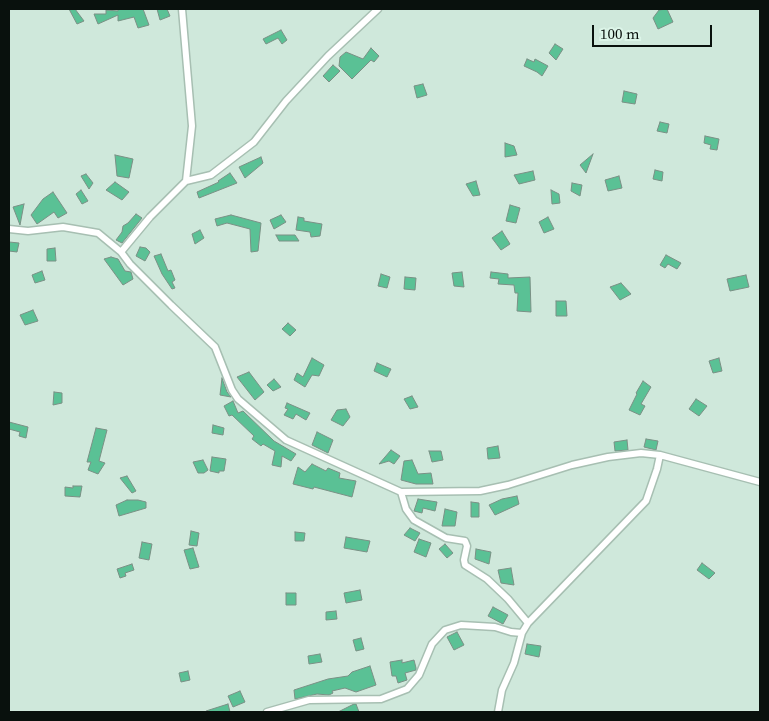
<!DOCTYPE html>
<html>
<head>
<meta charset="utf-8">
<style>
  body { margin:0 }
  #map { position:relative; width:769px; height:721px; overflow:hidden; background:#cfe8db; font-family:"Source Serif 4",serif }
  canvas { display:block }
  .frame { position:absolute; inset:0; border:10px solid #09110d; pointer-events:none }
  .scale { position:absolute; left:592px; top:25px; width:120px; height:22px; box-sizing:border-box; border:2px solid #09110d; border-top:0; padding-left:6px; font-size:15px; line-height:18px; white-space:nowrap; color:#09110d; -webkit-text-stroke:4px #dcf5e8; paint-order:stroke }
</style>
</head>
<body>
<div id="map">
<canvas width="769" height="721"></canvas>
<div class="frame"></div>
<div class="scale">100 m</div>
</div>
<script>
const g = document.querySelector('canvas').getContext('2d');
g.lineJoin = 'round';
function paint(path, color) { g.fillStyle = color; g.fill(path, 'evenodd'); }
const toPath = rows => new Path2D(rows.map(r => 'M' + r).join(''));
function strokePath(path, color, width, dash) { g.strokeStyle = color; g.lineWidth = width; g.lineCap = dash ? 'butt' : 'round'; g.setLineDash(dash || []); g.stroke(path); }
const building = toPath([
  [69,9,75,9,84,21,77,24,69,9],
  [118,9,143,9,149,25,138,28,134,17,118,21,118,15,98,24,94,14,106,14,106,10,118,11,118,9],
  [157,9,167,9,170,16,160,20,157,9],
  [667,9,673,22,658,29,653,18,659,10,667,9],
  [281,30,287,40,282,44,278,38,266,44,263,39,281,30],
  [555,44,563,49,556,60,549,53,555,44],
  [371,48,379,56,374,62,371,60,352,79,339,66,340,57,346,52,363,59,371,48],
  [527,59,534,62,535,59,548,66,542,76,537,72,524,66,527,59],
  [333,65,340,71,329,82,323,76,333,65],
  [423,84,427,95,417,98,414,86,423,84],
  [624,91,637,94,635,104,622,102,624,91],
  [660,122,669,124,667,133,657,131,660,122],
  [705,136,719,139,717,150,710,149,711,145,704,143,705,136],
  [505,143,514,146,517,155,505,157,505,143],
  [593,154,586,173,580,165,593,154],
  [115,155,133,159,129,178,117,176,115,155],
  [261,157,263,163,245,178,239,167,261,157],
  [655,170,663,172,662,181,653,179,655,170],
  [533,171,535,180,519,184,514,175,533,171],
  [230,173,237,183,199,198,197,192,219,182,218,181,230,173],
  [86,174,93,183,89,189,81,176,86,174],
  [619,176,622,188,608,191,605,180,619,176],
  [476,181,480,195,473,196,466,184,476,181],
  [115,182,129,192,122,200,106,190,115,182],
  [572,183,582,185,580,196,571,191,572,183],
  [81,190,88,201,82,204,76,194,81,190],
  [551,190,559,194,560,203,552,204,551,190],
  [53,192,67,213,58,218,54,212,37,224,31,215,43,199,53,192],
  [24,204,20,225,13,207,24,204],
  [510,205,520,208,516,223,506,221,510,205],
  [136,214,142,218,122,243,116,240,122,232,123,226,128,223,136,214],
  [231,215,261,223,258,251,251,252,250,229,227,223,217,226,215,219,231,215],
  [281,215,286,222,274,229,270,220,281,215],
  [298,217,304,218,304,221,322,224,320,236,311,237,310,232,296,230,298,217],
  [548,217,554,229,544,233,539,222,548,217],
  [200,230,204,238,195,244,192,234,200,230],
  [502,231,510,244,501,250,492,238,502,231],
  [276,235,295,235,299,241,279,241,276,235],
  [9,242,19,243,17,252,9,251,9,242],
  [140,247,146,248,150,252,145,261,136,256,140,247],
  [55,248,56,261,47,261,47,249,55,248],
  [161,254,168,271,171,270,175,280,172,282,175,288,172,289,162,274,154,256,161,254],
  [666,255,681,263,677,269,668,264,665,268,660,265,666,255],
  [111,257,118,259,125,271,131,272,133,279,123,285,104,259,111,257],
  [42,271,45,280,35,283,32,275,42,271],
  [462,272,464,287,454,286,452,273,462,272],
  [491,272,508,274,508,278,530,277,531,312,517,311,518,293,515,293,514,285,498,284,499,279,490,278,491,272],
  [381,274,390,277,387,288,378,286,381,274],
  [746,275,749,287,730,291,727,279,746,275],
  [405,277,416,278,415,290,404,289,405,277],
  [621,283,631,294,620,300,610,287,621,283],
  [556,301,566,301,567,316,556,316,556,301],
  [33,310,38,321,25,325,20,315,33,310],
  [288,323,296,330,290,336,282,329,288,323],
  [312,358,324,365,319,376,312,375,305,387,294,380,297,373,303,377,312,358],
  [719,358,722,371,713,373,709,361,719,358],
  [377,363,391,369,387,377,374,371,377,363],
  [249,372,264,392,255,400,237,377,249,372],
  [222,378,227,392,231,397,220,395,222,378],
  [274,379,281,387,273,391,267,385,274,379],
  [643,381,651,387,641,404,645,406,640,415,629,410,637,394,636,393,643,381],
  [54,392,62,393,62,403,53,405,54,392],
  [412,396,418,407,410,409,404,399,412,396],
  [696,399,707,406,699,416,689,409,696,399],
  [233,401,238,413,243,411,274,441,296,454,291,461,282,456,281,467,272,465,275,451,263,444,261,446,252,439,254,436,232,415,229,416,224,406,233,401],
  [287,403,310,413,306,420,296,414,293,419,284,415,288,409,285,408,287,403],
  [346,409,350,417,343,426,331,420,337,410,346,409],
  [9,422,28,427,26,438,19,436,20,432,9,429,9,422],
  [213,425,224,428,223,435,212,433,213,425],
  [96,428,107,430,99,461,105,463,98,474,88,470,91,462,87,462,96,428],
  [317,432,333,440,328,453,312,445,317,432],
  [646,439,658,441,656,450,644,447,646,439],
  [627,440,628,450,615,451,614,442,627,440],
  [498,446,500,458,488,459,487,448,498,446],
  [391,450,400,456,394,464,389,461,379,464,391,450],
  [429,451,441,451,443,460,432,462,429,451],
  [212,457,226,459,224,471,219,471,219,473,210,471,212,457],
  [203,460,208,470,204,473,198,473,193,462,203,460],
  [412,460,418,474,431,473,433,484,416,484,401,480,404,461,412,460],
  [312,464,326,471,328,468,340,473,339,478,356,481,352,497,314,487,313,489,293,484,298,467,305,472,312,464],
  [127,476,136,491,132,493,120,478,127,476],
  [73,486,82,486,80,497,65,496,65,487,73,488,73,486],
  [517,496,519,504,495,515,489,505,502,499,517,496],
  [418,499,437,502,435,511,423,508,422,513,414,511,418,499],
  [127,500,138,500,146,502,146,508,119,516,116,505,127,500],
  [471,502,479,503,479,517,471,517,471,502],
  [445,509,457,512,455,526,442,526,445,509],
  [410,528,420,533,415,541,404,535,410,528],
  [191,531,199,533,197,546,189,545,191,531],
  [295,532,305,533,304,541,295,541,295,532],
  [346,537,370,541,367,552,344,548,346,537],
  [419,539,431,543,426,557,414,552,419,539],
  [142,542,152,544,149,560,139,558,142,542],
  [445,544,453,553,447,558,439,549,445,544],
  [193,548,199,567,190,569,184,550,193,548],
  [476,549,491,552,489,564,475,559,476,549],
  [702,563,715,573,709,579,697,570,702,563],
  [132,564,134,570,125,573,126,576,120,578,117,569,132,564],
  [511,568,514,585,501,583,498,570,511,568],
  [360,590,362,600,346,603,344,593,360,590],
  [286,593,296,593,296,605,286,605,286,593],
  [493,607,508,615,503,624,488,616,493,607],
  [336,611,337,619,326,620,326,612,336,611],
  [457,632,464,645,454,650,447,637,457,632],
  [361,638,364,649,356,651,353,640,361,638],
  [527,644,541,646,539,657,525,654,527,644],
  [320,654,322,662,309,664,308,656,320,654],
  [402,660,402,663,414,660,416,668,416,670,405,673,407,680,398,683,396,676,392,676,390,662,402,660],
  [370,666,376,685,356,692,345,688,332,691,333,693,329,695,317,694,295,699,294,690,328,679,348,676,352,672,370,666],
  [188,671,190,680,181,682,179,673,188,671],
  [240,691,245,702,233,707,228,696,240,691],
  [228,704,230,712,206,712,206,711,228,704],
  [354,704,356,704,359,712,338,712,354,704]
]);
const minor = toPath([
  [186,181,211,175,254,142,286,101,328,56,378,9],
  [9,229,28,231,63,227,98,233,121,252,130,264,171,305,215,347,232,390,238,399,286,440,401,492,480,491,508,485,572,465,608,457,641,453,660,455,760,482],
  [121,252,150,217,186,181,192,126,182,9],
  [401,492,406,509,414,520,446,538,465,541,467,546,464,560,465,565,487,579,508,599,528,623],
  [267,712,309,700,381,699,407,689,419,675,432,644,445,630,461,625,495,627,511,632,522,633],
  [498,712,502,690,514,663,522,633,528,623,646,501,657,469,660,455]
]);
paint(building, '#5ac195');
strokePath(building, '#7a9085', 1);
strokePath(minor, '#a7bfb2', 9);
strokePath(minor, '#fff', 6);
</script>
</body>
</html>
